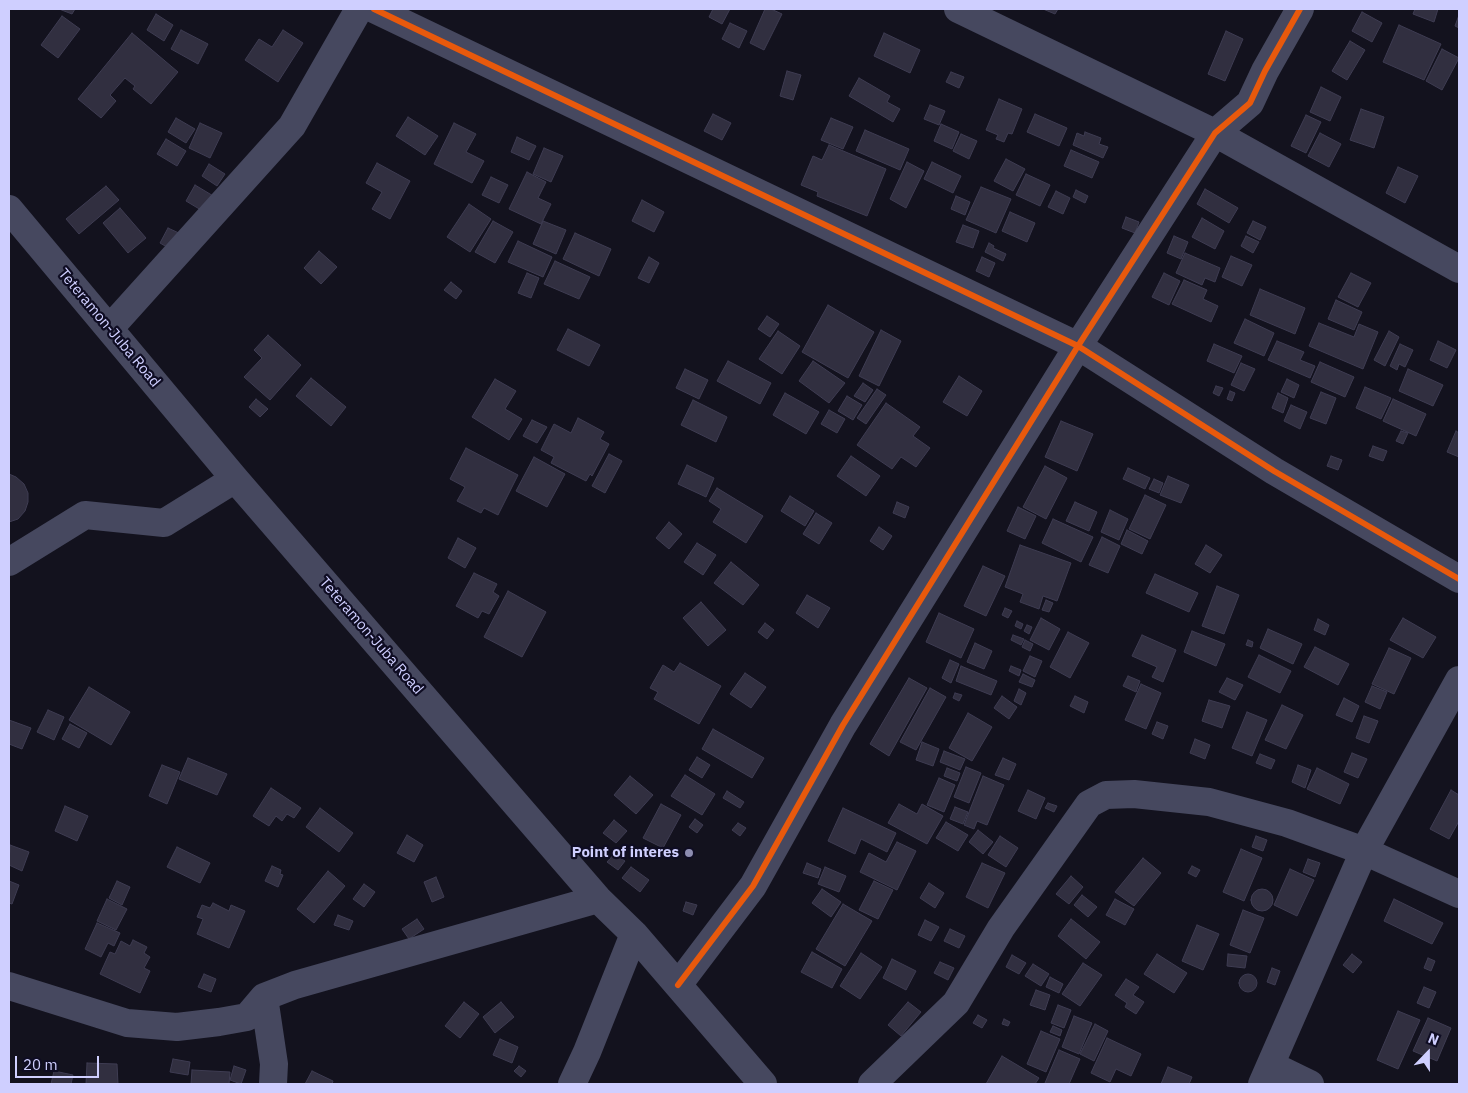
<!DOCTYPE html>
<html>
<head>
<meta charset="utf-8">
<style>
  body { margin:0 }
  #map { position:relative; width:1468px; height:1093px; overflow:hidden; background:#13121e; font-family:"IBM Plex Sans",sans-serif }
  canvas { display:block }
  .frame { position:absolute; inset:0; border:10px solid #cfcfff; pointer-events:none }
  .north { position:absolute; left:1403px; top:1028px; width:50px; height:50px; -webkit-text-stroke:4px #0f0d23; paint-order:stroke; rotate:22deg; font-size:14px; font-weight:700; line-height:20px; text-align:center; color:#cfcfff }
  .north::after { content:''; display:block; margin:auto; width:18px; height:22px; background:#cfcfff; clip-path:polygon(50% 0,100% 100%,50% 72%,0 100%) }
  .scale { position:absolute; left:15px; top:1056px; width:84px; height:22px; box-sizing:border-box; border:2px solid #cfcfff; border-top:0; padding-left:6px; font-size:15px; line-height:18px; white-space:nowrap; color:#cfcfff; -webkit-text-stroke:4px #0f0d23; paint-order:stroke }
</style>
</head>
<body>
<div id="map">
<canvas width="1468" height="1093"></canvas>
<div class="frame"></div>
<div class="north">N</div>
<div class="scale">20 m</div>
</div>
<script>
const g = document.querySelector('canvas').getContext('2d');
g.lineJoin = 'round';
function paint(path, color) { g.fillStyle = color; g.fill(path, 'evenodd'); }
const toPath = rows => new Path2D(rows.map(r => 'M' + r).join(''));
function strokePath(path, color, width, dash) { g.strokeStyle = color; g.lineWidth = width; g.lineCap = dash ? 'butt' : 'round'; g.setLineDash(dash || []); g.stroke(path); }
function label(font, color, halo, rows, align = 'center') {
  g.font = font + ' "IBM Plex Sans",sans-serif'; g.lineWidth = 4.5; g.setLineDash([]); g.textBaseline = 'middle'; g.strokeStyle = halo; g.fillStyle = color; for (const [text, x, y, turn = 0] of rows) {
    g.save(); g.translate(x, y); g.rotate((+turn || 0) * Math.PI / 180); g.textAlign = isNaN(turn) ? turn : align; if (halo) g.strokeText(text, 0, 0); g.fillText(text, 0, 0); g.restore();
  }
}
const building = toPath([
  [59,9,75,9,72,14,59,9],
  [713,9,730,9,722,24,709,17,713,9],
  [765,9,771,9,782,14,764,50,750,43,765,9],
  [1043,9,1058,9,1055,14,1043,9],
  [1415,9,1438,9,1434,22,1413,14,1415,9],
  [1362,12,1382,23,1372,42,1352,31,1362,12],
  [156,14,173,25,164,41,147,30,156,14],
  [1459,15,1459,28,1455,26,1459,15],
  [62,16,80,29,58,58,41,45,62,16],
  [730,23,747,31,739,48,722,39,730,23],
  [1399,25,1441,44,1424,80,1383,62,1399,25],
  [181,30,208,44,198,64,171,49,181,30],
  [283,30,303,43,278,82,245,60,259,39,272,47,283,30],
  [1226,31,1243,39,1225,81,1208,74,1226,31],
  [132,33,178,72,151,104,133,89,135,86,125,78,110,95,116,101,101,118,78,99,132,33],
  [884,33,920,50,910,73,874,56,884,33],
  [1350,41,1365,50,1347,80,1332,71,1350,41],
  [1442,49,1459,58,1442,90,1426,81,1442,49],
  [787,71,801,75,793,100,780,96,787,71],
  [951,72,964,77,959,88,946,82,951,72],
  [859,78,890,96,887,102,900,109,893,122,849,96,859,78],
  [1321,87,1341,97,1330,121,1310,112,1321,87],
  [999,99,1022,109,1012,134,1008,133,1004,142,996,139,998,135,986,130,999,99],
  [930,105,945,111,939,125,924,119,930,105],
  [1361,109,1384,117,1374,148,1350,140,1361,109],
  [713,114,731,123,722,140,704,131,713,114],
  [1035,114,1067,128,1059,146,1027,132,1035,114],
  [1306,115,1321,122,1306,153,1291,146,1306,115],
  [408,117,438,136,425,155,396,136,408,117],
  [176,118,195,129,186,143,168,132,176,118],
  [831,118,853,127,843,149,821,140,831,118],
  [200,123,222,133,210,158,189,148,200,123],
  [454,123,476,134,466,152,484,161,472,183,434,164,454,123],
  [941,124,959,132,952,149,934,141,941,124],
  [865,130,909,149,900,170,856,151,865,130],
  [1085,132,1101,138,1099,144,1108,147,1103,158,1073,145,1077,133,1084,136,1085,132],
  [1320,133,1341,144,1329,167,1308,156,1320,133],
  [961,134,977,141,969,159,953,151,961,134],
  [517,137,536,146,529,160,511,152,517,137],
  [166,139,186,151,177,166,157,154,166,139],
  [829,145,886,169,867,216,817,196,818,192,801,185,813,156,822,160,829,145],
  [544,148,563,156,551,182,533,174,544,148],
  [1071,150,1099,162,1092,178,1064,166,1071,150],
  [1006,159,1025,169,1013,191,994,181,1006,159],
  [907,162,924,171,906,208,890,199,907,162],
  [932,162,961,176,953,193,924,179,932,162],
  [377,163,410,181,390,219,372,209,382,192,366,183,377,163],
  [209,164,225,174,217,186,202,176,209,164],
  [1398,167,1418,176,1405,203,1386,193,1398,167],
  [527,172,546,182,538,198,551,204,541,224,509,209,527,172],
  [1026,174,1050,185,1040,206,1016,195,1026,174],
  [491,177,508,185,499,203,482,195,491,177],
  [195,185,215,197,206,213,186,201,195,185],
  [106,186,119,200,79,234,66,219,106,186],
  [981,187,1011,199,996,233,966,220,981,187],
  [1205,189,1238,208,1229,223,1197,204,1205,189],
  [1076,190,1088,196,1085,203,1073,197,1076,190],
  [1056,191,1070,198,1063,214,1048,207,1056,191],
  [956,196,970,202,965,215,951,209,956,196],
  [642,200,664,212,654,232,632,221,642,200],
  [469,204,491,219,470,252,447,237,469,204],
  [120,208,146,238,128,253,103,223,120,208],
  [1010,212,1035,223,1027,242,1002,231,1010,212],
  [1126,217,1139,222,1135,233,1122,228,1126,217],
  [1202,218,1224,231,1215,249,1192,237,1202,218],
  [493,221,513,232,495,263,475,252,493,221],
  [543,221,566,230,556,254,533,244,543,221],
  [1253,221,1266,227,1260,240,1247,233,1253,221],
  [963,225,979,231,973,248,956,242,963,225],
  [168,228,181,234,172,250,160,243,168,228],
  [575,233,611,249,599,276,563,259,575,233],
  [1174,236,1188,242,1181,259,1167,253,1174,236],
  [1246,236,1259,242,1253,253,1241,246,1246,236],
  [518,241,552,257,543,277,508,262,518,241],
  [989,243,994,246,993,248,1006,254,1003,261,985,252,989,243],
  [319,251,337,267,321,284,304,268,319,251],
  [1185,253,1220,268,1215,282,1205,278,1202,285,1176,273,1185,253],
  [1231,256,1252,265,1242,286,1222,277,1231,256],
  [649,257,659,263,649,283,638,278,649,257],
  [982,257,995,263,989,277,976,271,982,257],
  [555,261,590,277,579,299,544,284,555,261],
  [527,273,539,278,531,298,518,293,527,273],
  [1164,273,1180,281,1169,305,1152,297,1164,273],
  [1351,273,1371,283,1358,307,1338,297,1351,273],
  [1184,280,1207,290,1203,299,1218,306,1211,322,1172,304,1184,280],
  [451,282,462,291,456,299,444,290,451,282],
  [1260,289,1305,308,1295,334,1250,315,1260,289],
  [1336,300,1362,312,1354,330,1328,319,1336,300],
  [828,305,874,332,848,378,802,352,828,305],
  [767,316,779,324,770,337,758,329,767,316],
  [1245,319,1274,333,1264,356,1234,343,1245,319],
  [1319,323,1354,337,1359,324,1378,332,1363,369,1309,346,1319,323],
  [568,329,600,345,589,366,557,350,568,329],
  [881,330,901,341,879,386,859,376,881,330],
  [778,331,800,346,782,374,759,359,778,331],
  [1389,331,1399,337,1385,366,1374,360,1389,331],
  [268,335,301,365,270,400,244,377,262,358,254,350,268,335],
  [1277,341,1304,352,1300,360,1315,366,1310,378,1268,360,1277,341],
  [1438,341,1456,350,1447,368,1430,360,1438,341],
  [1214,344,1242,356,1234,373,1207,361,1214,344],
  [1400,344,1413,350,1405,367,1399,364,1397,370,1390,366,1400,344],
  [728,361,771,383,760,404,717,381,728,361],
  [813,361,845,383,829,403,799,381,813,361],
  [1320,362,1354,377,1345,397,1311,382,1320,362],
  [1241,363,1255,369,1244,391,1231,385,1241,363],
  [685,369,708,380,699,399,676,388,685,369],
  [1408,369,1443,385,1433,406,1399,391,1408,369],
  [959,376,982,391,967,416,943,402,959,376],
  [311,378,346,407,331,426,296,396,311,378],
  [495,379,516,391,505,409,522,419,509,440,472,417,495,379],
  [1287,379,1299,385,1294,398,1281,392,1287,379],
  [863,383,873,390,865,402,854,396,863,383],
  [1216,386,1223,388,1219,396,1213,393,1216,386],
  [1365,387,1391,398,1381,419,1356,408,1365,387],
  [877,389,886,395,866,424,857,418,877,389],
  [1230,391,1235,393,1232,401,1227,399,1230,391],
  [1321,392,1336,398,1326,424,1310,418,1321,392],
  [785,393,819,412,806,434,773,415,785,393],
  [1278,393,1288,398,1283,413,1272,408,1278,393],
  [847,396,862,405,853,420,838,411,847,396],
  [256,399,268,409,260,417,249,407,256,399],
  [1393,399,1426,414,1416,436,1383,421,1393,399],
  [693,400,727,417,716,442,681,425,693,400],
  [886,403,920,427,913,436,930,448,916,467,901,457,892,469,857,445,886,403],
  [1291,405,1307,412,1300,429,1284,421,1291,405],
  [829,410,845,419,837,433,821,424,829,410],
  [578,418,604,432,600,439,609,444,592,476,590,474,586,481,551,463,554,457,541,450,554,424,571,433,578,418],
  [532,420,547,427,537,443,523,436,532,420],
  [1061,421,1093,434,1077,471,1045,457,1061,421],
  [1401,431,1408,433,1403,444,1396,441,1401,431],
  [1456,431,1459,433,1459,457,1447,452,1456,431],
  [1373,446,1387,451,1383,461,1369,456,1373,446],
  [466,448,518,475,498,515,484,508,481,513,457,501,465,487,450,479,466,448],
  [609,454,622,461,605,493,592,486,609,454],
  [851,456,880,476,866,496,837,476,851,456],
  [1331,456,1342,460,1338,470,1327,466,1331,456],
  [534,457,565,474,547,507,516,491,534,457],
  [687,465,714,478,706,497,678,484,687,465],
  [1045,466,1067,478,1046,519,1023,507,1045,466],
  [1128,468,1150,478,1145,489,1123,479,1128,468],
  [9,474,16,477,24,484,28,493,28,502,25,511,18,519,9,522,9,474],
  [1168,476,1189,485,1181,503,1160,495,1168,476],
  [1154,479,1163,483,1159,493,1149,489,1154,479],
  [717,488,763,516,746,543,713,522,721,509,709,501,717,488],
  [1145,495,1166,505,1150,539,1129,529,1145,495],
  [790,496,814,511,805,526,781,511,790,496],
  [897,502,909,507,905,518,893,513,897,502],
  [1075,502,1097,512,1089,531,1066,521,1075,502],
  [1018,507,1036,516,1025,539,1007,531,1018,507],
  [1110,510,1128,519,1119,540,1101,532,1110,510],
  [816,513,832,523,819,544,803,534,816,513],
  [1053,519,1093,537,1081,562,1042,543,1053,519],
  [669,522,682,534,669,549,656,538,669,522],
  [879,527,892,536,883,550,870,541,879,527],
  [1127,530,1148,541,1142,554,1121,544,1127,530],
  [1102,537,1120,546,1108,573,1089,565,1102,537],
  [458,538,476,548,465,568,448,558,458,538],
  [697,543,716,555,703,575,684,562,697,543],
  [1020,545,1071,563,1057,601,1043,596,1039,609,1020,602,1023,594,1005,587,1020,545],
  [1206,545,1222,555,1210,573,1195,564,1206,545],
  [731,562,759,585,743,605,714,583,731,562],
  [983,566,1005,576,986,616,964,606,983,566],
  [474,573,497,584,493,592,499,596,489,614,482,611,478,618,456,606,474,573],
  [1155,574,1198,593,1189,612,1146,593,1155,574],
  [1217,586,1239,595,1224,634,1202,626,1217,586],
  [508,591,546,612,522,657,484,637,508,591],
  [807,595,830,608,818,628,796,613,807,595],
  [1046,600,1053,603,1049,612,1042,610,1046,600],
  [701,602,726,630,708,646,683,618,701,602],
  [1005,608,1012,611,1008,618,1002,615,1005,608],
  [939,613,974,629,961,658,926,642,939,613],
  [1041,618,1060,629,1049,650,1030,640,1041,618],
  [1403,618,1436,637,1423,658,1390,640,1403,618],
  [1318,619,1329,625,1325,635,1314,630,1318,619],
  [1017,621,1023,624,1021,629,1015,626,1017,621],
  [765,623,774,630,767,639,758,632,765,623],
  [1027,625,1032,627,1029,634,1024,631,1027,625],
  [1268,629,1302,644,1293,664,1260,648,1268,629],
  [1192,631,1225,644,1216,666,1184,652,1192,631],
  [1068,632,1089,643,1070,678,1050,667,1068,632],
  [1013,635,1024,639,1021,645,1011,640,1013,635],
  [1142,635,1176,650,1163,682,1152,677,1157,667,1132,656,1142,635],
  [1025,640,1033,644,1030,651,1022,647,1025,640],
  [1248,640,1253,642,1252,647,1246,645,1248,640],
  [975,643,992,651,984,669,967,662,975,643],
  [1315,647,1349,664,1338,685,1304,667,1315,647],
  [1389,648,1411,658,1394,694,1372,684,1389,648],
  [1259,655,1291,671,1280,693,1248,677,1259,655],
  [1030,656,1042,661,1035,677,1023,671,1030,656],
  [950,660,959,664,951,683,942,678,950,660],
  [680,663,721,686,699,724,654,699,658,692,650,688,663,665,674,672,680,663],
  [961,666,997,681,991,695,956,681,961,666],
  [1011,666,1021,670,1019,676,1009,671,1011,666],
  [745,673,766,687,751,708,730,694,745,673],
  [1023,674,1035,680,1032,687,1019,682,1023,674],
  [1128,676,1140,681,1136,692,1123,686,1128,676],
  [909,678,927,688,889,756,870,744,909,678],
  [1227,678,1243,685,1235,700,1219,692,1227,678],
  [1141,684,1161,693,1146,729,1125,720,1141,684],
  [1372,686,1387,692,1380,709,1365,702,1372,686],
  [89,687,130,712,111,745,69,720,89,687],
  [930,688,946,697,916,750,900,742,930,688],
  [1019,689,1026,693,1021,705,1014,701,1019,689],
  [955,693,962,695,959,701,953,698,955,693],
  [1002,696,1017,707,1009,719,994,708,1002,696],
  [1075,696,1088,702,1084,713,1070,706,1075,696],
  [1344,698,1359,706,1352,722,1336,715,1344,698],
  [1209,700,1230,706,1222,728,1202,721,1209,700],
  [1282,705,1303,715,1286,749,1265,740,1282,705],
  [48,710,64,717,54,740,37,732,48,710],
  [1247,712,1267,720,1252,756,1232,748,1247,712],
  [968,713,992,727,972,761,949,748,968,713],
  [1364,716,1378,721,1369,743,1356,738,1364,716],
  [9,720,31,728,22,749,9,744,9,720],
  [1157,722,1168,726,1163,739,1152,734,1157,722],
  [70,724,87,733,79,748,62,739,70,724],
  [713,729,764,758,752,778,702,749,713,729],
  [1195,739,1210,745,1205,759,1190,753,1195,739],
  [922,742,939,749,933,766,916,760,922,742],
  [944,751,965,759,960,770,940,762,944,751],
  [1352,753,1367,759,1358,778,1344,772,1352,753],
  [1260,754,1275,760,1271,769,1256,763,1260,754],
  [697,757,710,765,702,778,689,770,697,757],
  [188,758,227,774,217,795,179,779,188,758],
  [1003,758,1016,764,1009,780,995,775,1003,758],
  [162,765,180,772,167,804,149,796,162,765],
  [1298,765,1311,770,1305,788,1292,782,1298,765],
  [966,767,981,773,969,803,954,797,966,767],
  [947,768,960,773,957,781,944,776,947,768],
  [1317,768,1349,784,1340,804,1307,789,1317,768],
  [685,775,715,794,702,815,671,796,685,775],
  [630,776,653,795,636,814,614,795,630,776],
  [983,776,1004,785,987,825,977,821,974,829,964,825,983,776],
  [939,778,955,785,944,812,927,805,939,778],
  [271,788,301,808,294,818,287,814,282,821,276,816,269,826,253,816,271,788],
  [1028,790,1045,798,1036,819,1018,811,1028,790],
  [1451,790,1459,795,1459,821,1449,839,1430,829,1451,790],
  [727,791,744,802,740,808,723,798,727,791],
  [1048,803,1057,806,1054,812,1045,808,1048,803],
  [661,804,681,815,663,848,643,838,661,804],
  [899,804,917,814,922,804,943,816,927,844,888,823,899,804],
  [65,806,88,816,77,841,55,831,65,806],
  [955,807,968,812,963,824,950,819,955,807],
  [320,808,353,833,339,852,306,827,320,808],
  [843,808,896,833,887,852,861,839,855,854,828,841,843,808],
  [695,819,703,825,697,833,689,827,695,819],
  [614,820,627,831,616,843,603,833,614,820],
  [946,822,968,835,958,851,936,838,946,822],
  [738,823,746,828,740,836,732,830,738,823],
  [978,830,993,842,983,854,969,842,978,830],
  [407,835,423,845,414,862,397,853,407,835],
  [1000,836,1018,848,1006,867,988,855,1000,836],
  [1256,836,1267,840,1263,851,1252,847,1256,836],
  [897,842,916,851,897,890,860,872,869,853,886,862,897,842],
  [10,845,29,852,22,871,9,865,10,845],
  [177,847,210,863,200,883,167,867,177,847],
  [1241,849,1262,858,1244,901,1223,892,1241,849],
  [614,854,625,861,618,870,607,862,614,854],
  [1143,858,1161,873,1134,906,1115,892,1143,858],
  [1308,859,1320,863,1315,877,1303,872,1308,859],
  [807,863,821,869,818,878,803,873,807,863],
  [982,863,1005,873,988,908,966,897,982,863],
  [272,866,281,870,280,874,283,875,278,887,265,881,272,866],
  [1192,866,1200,870,1196,877,1188,873,1192,866],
  [631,867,649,880,640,892,622,878,631,867],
  [825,867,846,876,839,892,818,884,825,867],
  [1290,869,1314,880,1297,916,1274,905,1290,869],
  [328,871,345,886,314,923,297,909,328,871],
  [1071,876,1083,887,1069,904,1056,894,1071,876],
  [436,877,444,897,432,902,424,882,436,877],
  [9,881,19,885,12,904,9,903,9,881],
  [117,881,130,887,122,905,109,898,117,881],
  [874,881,893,890,878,919,859,910,874,881],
  [929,883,944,893,935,908,920,898,929,883],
  [364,884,375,892,364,907,353,899,364,884],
  [822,889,841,902,831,917,812,903,822,889],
  '1251 900a11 11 0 1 1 22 0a11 11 0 1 1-22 0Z',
  [1082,895,1097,907,1088,917,1074,905,1082,895],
  [107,899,127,909,116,930,97,921,107,899],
  [1115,899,1134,909,1125,925,1106,915,1115,899],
  [1394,899,1443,923,1432,944,1384,921,1394,899],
  [686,902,697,905,693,915,683,911,686,902],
  [213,903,229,911,231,905,245,911,229,948,197,934,203,919,197,917,202,905,210,908,213,903],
  [843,904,872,921,845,966,816,949,843,904],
  [1243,910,1264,918,1250,953,1230,945,1243,910],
  [338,915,353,921,349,930,334,925,338,915],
  [417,919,424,929,409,939,402,929,417,919],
  [1071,919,1100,942,1086,959,1058,936,1071,919],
  [925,920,939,927,931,941,918,935,925,920],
  [97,923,120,933,114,946,108,943,101,957,85,949,97,923],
  [1197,925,1219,934,1203,970,1182,961,1197,925],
  [950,929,965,936,959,948,944,941,950,929],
  [133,940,147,947,144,953,150,957,144,968,150,971,140,993,100,974,110,952,115,954,121,941,130,946,133,940],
  [812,952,842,969,832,988,801,972,812,952],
  [861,953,882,967,860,999,840,986,861,953],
  [1157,954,1187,973,1174,993,1144,974,1157,954],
  [1228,954,1247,956,1245,968,1227,966,1228,954],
  [1352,954,1362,962,1353,973,1343,965,1352,954],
  [1012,955,1026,963,1019,974,1006,967,1012,955],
  [1428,958,1435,961,1431,971,1424,968,1428,958],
  [892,959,916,971,906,990,883,978,892,959],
  [940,962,954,968,948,980,934,973,940,962],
  [1083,963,1102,975,1080,1006,1062,994,1083,963],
  [1033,964,1049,974,1041,986,1025,976,1033,964],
  [1272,968,1280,971,1275,985,1267,982,1272,968],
  [204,974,216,979,211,992,198,987,204,974],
  '1239 983a9 9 0 1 1 18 0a9 9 0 1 1-18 0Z',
  [1050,977,1063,984,1059,993,1046,987,1050,977],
  [1126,979,1139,987,1133,995,1144,1002,1136,1014,1125,1007,1127,1003,1115,995,1126,979],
  [1424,987,1436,992,1429,1008,1417,1003,1424,987],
  [1036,990,1050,995,1045,1010,1030,1005,1036,990],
  [464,1002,479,1014,460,1038,445,1026,464,1002],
  [501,1002,514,1017,495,1033,483,1017,501,1002],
  [908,1002,921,1012,901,1036,888,1025,908,1002],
  [1058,1005,1071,1010,1064,1028,1051,1023,1058,1005],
  [1398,1011,1420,1020,1398,1069,1377,1060,1398,1011],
  [978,1015,987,1020,982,1028,973,1023,978,1015],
  [1074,1016,1092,1023,1079,1054,1062,1047,1074,1016],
  [1428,1018,1451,1028,1437,1061,1413,1051,1428,1018],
  [1004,1019,1010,1022,1008,1026,1002,1024,1004,1019],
  [1095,1024,1108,1031,1094,1061,1080,1054,1095,1024],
  [1053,1026,1062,1030,1060,1036,1050,1032,1053,1026],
  [1041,1031,1060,1039,1046,1072,1027,1064,1041,1031],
  [1107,1038,1141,1054,1131,1076,1116,1069,1110,1082,1091,1073,1107,1038],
  [500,1039,518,1047,512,1063,493,1055,500,1039],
  [1059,1050,1080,1059,1069,1084,1049,1084,1045,1083,1059,1050],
  [1002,1056,1039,1078,1035,1084,986,1084,1002,1056],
  [173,1059,190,1062,188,1075,170,1072,173,1059],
  [87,1063,117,1064,118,1084,86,1084,87,1063],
  [234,1066,246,1070,241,1084,230,1080,234,1066],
  [519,1066,526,1071,521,1077,514,1071,519,1066],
  [1168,1067,1192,1077,1189,1084,1161,1084,1168,1067],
  [192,1070,230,1072,229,1084,191,1084,192,1070],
  [54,1071,73,1075,71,1084,51,1084,54,1071],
  [312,1071,333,1081,332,1084,305,1084,312,1071]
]);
const minor = toPath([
  [374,9,1078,346,1274,471,1459,579],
  [958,9,1215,133,1459,269],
  [9,209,235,479,598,899,634,934,587,1052,572,1084],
  [110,328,292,126,359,9],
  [9,562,85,515,164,523,235,479],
  [634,934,763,1084],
  [678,985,753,886,843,725,1078,346,1215,133,1250,103,1265,71,1300,9],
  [9,986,127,1023,177,1027,219,1022,247,1017,264,997,295,985,598,899],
  [264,997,274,1064,273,1084],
  [1271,1065,1310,1084],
  [872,1084,956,1003,1001,928,1089,804,1106,795,1134,794,1209,802,1287,823,1364,851,1459,894],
  [1262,1084,1364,851,1459,680]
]);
const cycleway = toPath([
  [374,9,1078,346,1274,471,1459,579],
  [678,985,753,886,843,725,1078,346,1215,133,1250,103,1265,71,1300,9]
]);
const markers = [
  [689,853,5,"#8d8db0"]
];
const streetNames = [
  ["Teteramon-Juba Road",109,328,50],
  ["Teteramon-Juba Road",371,636,49]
];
const poiNames = [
  ["Point of interes",679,853]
];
paint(building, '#312f40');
strokePath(building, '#3e3c52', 1);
strokePath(minor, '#46485f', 28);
strokePath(cycleway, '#e8590c', 6);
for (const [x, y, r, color] of markers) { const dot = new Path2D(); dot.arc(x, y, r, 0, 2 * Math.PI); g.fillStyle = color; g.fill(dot); strokePath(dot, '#0f0d23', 2); }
label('15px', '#cfcfff', '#0f0d23', streetNames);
label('bold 15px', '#cfcfff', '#0f0d23', poiNames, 'right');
</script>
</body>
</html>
